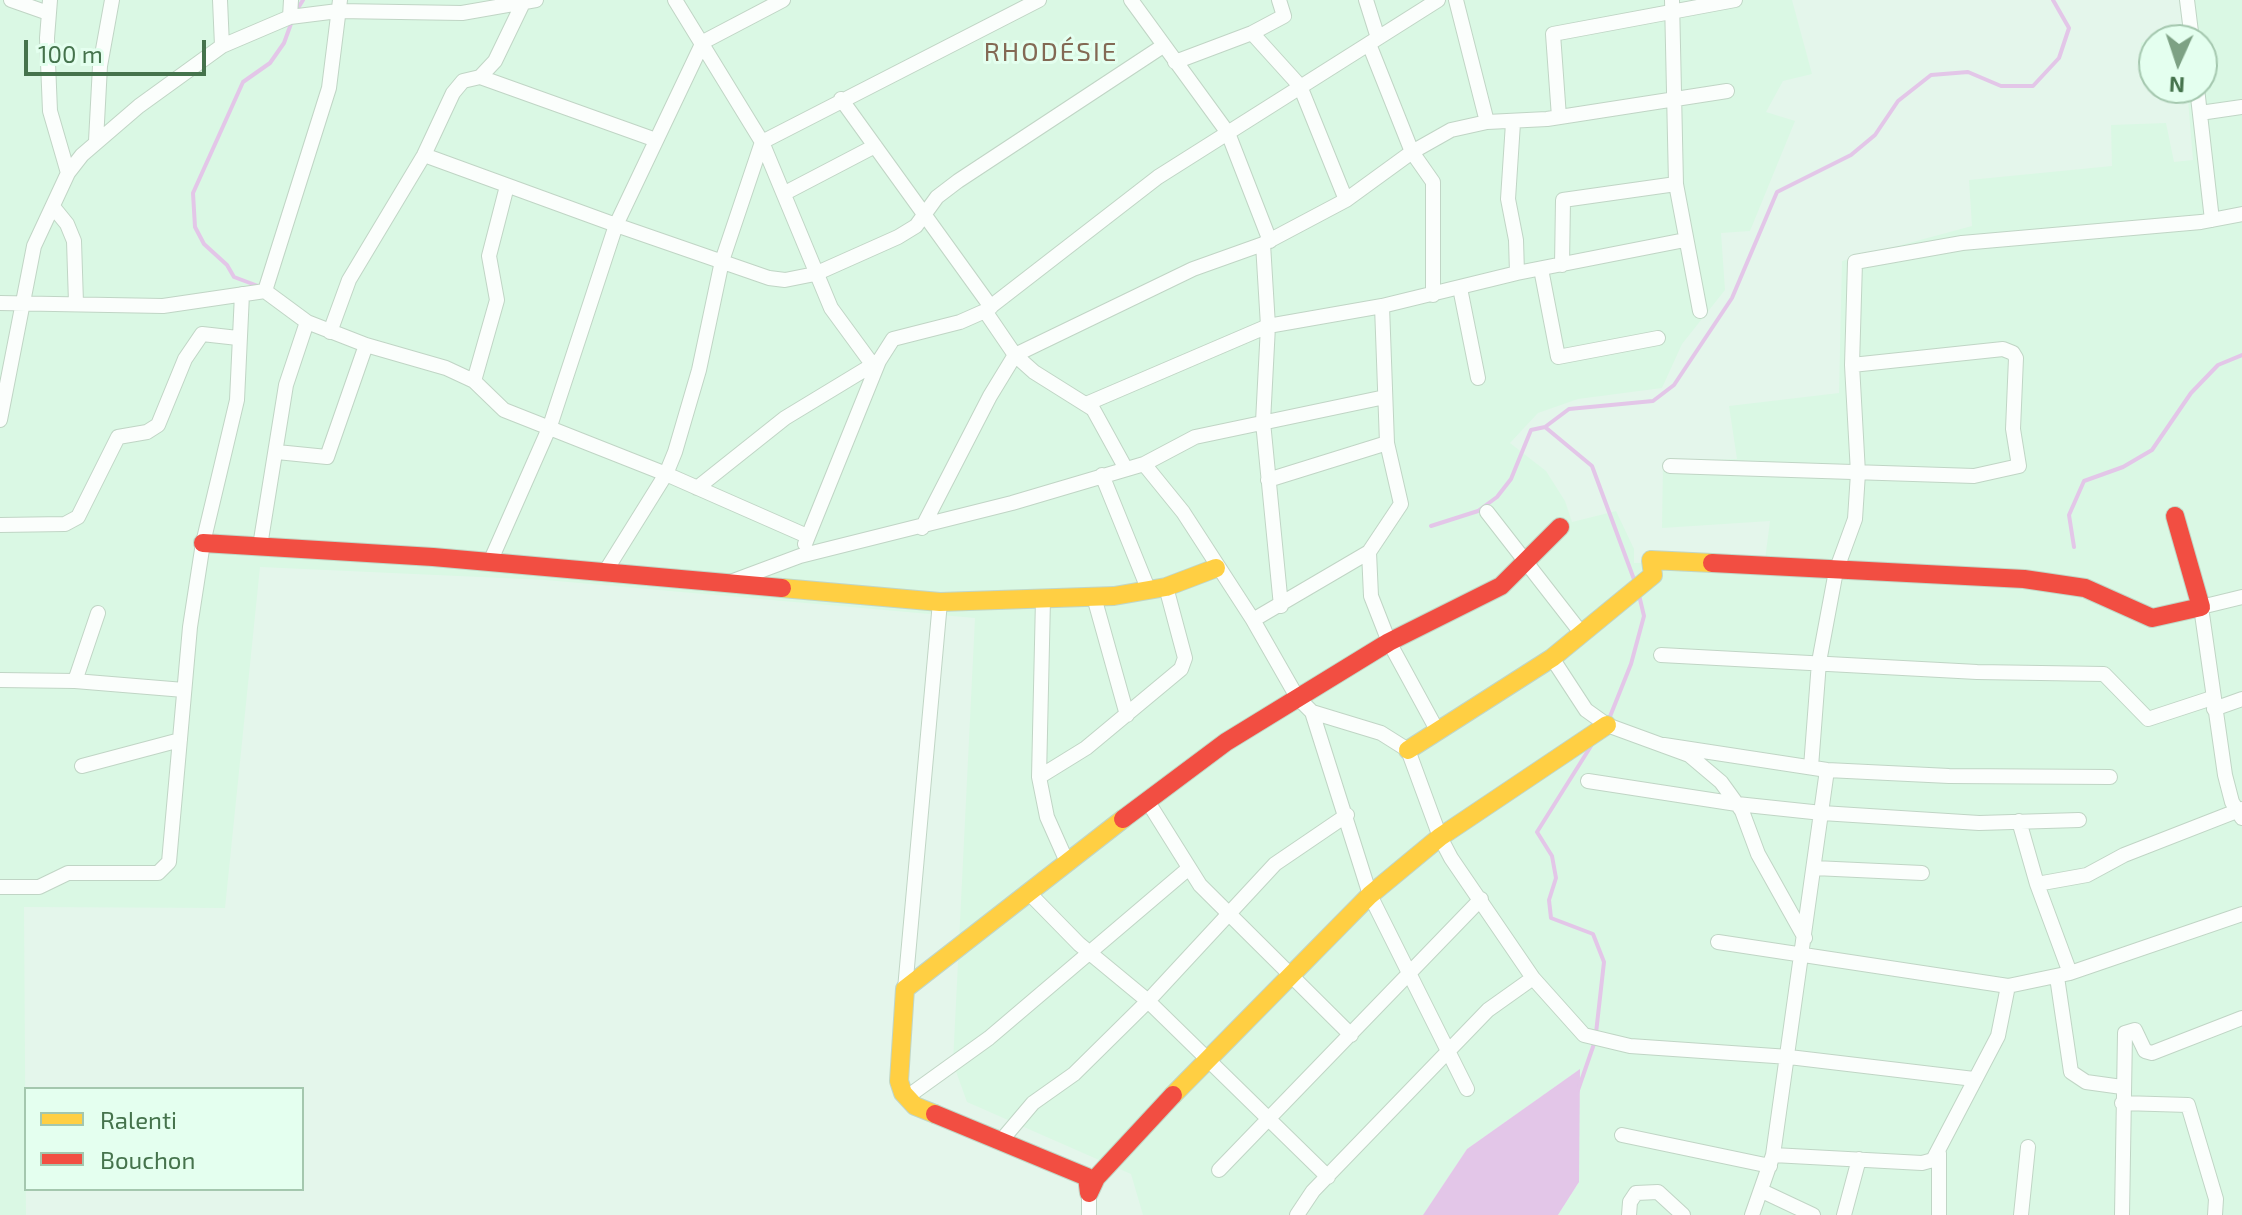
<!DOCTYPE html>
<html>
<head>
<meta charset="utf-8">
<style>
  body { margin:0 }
  #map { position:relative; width:2242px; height:1215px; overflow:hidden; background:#e4f6eb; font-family:"Exo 2",sans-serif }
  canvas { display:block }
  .legend { position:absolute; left:24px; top:1087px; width:280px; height:104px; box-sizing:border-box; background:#e4ffef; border:2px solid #a4c7ae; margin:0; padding:10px 14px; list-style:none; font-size:24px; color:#45734c }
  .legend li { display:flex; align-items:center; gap:16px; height:40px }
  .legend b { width:40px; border:2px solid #a4c7ae }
  .north { position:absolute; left:2138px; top:24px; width:80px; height:80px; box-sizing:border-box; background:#e4ffef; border:2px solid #a4c7ae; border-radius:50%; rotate:183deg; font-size:22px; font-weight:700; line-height:32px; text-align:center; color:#45734c }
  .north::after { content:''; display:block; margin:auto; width:28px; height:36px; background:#7da184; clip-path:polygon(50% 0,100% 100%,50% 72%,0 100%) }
  .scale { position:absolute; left:24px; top:40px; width:182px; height:36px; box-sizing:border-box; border:4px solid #45734c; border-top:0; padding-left:10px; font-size:24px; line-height:28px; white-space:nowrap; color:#45734c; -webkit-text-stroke:6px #e4ffef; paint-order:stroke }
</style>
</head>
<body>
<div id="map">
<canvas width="2242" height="1215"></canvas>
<ul class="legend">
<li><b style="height:10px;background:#ffcf43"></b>Ralenti</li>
<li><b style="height:10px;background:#f24e42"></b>Bouchon</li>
</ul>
<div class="north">N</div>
<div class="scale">100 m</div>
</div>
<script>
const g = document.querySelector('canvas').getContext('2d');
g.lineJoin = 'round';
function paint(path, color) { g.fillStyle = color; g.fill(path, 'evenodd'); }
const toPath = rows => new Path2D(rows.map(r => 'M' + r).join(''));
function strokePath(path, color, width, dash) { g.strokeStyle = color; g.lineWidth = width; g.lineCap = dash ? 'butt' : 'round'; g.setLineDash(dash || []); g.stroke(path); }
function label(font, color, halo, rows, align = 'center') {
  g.font = font + ' "Exo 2",sans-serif'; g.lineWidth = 6; g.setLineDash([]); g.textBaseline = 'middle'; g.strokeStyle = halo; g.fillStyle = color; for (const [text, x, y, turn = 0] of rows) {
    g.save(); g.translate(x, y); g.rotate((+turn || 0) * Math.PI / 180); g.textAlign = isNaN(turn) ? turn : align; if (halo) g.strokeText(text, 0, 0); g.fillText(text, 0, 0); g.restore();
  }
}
const residential = toPath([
  [0,0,1792,0,1812,74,1783,81,1766,112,1795,121,1750,231,1721,233,1725,290,1682,344,1662,388,1578,399,1538,413,1510,443,1546,471,1565,501,1572,522,1616,511,1634,549,1634,563,1765,560,1770,521,1662,528,1663,462,1737,459,1729,406,1839,393,1842,261,1972,226,1969,180,2112,166,2111,125,2166,123,2174,162,2193,160,2187,88,2202,88,2202,40,2154,40,2154,75,2142,77,2141,43,2186,23,2183,0,2242,0,2242,1215,1558,1215,1579,1182,1579,1070,1467,1149,1423,1215,1143,1215,1131,1174,967,1102,953,1063,975,618,546,580,260,567,225,908,24,907,26,1215,0,1215]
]);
const water = toPath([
  [1580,1069,1579,1182,1558,1215,1423,1215,1467,1149]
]);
const stream = toPath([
  [295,13,303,0],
  [258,286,234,277,227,265,204,244,195,227,193,193,243,82,270,63,284,43,292,21],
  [1545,427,1592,466,1635,582],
  [1431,526,1478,511,1497,497,1511,479,1531,430,1545,427,1569,409,1653,401,1674,385,1732,298,1777,192,1851,155,1875,135,1898,101,1931,75,1968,72,2001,86,2033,86,2059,58,2069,28,2053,0],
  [2074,547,2069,515,2084,481,2123,467,2152,450,2191,393,2218,365,2242,355],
  [1609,719,1631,664,1644,616,1639,595],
  [1591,746,1537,832,1552,856,1556,878,1549,900,1551,918,1593,934,1604,962,1596,1033],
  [1578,1090,1595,1041]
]);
const street = toPath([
  [11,0,48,13],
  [50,0,47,38,50,111,68,173],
  [220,0,222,46],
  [675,0,762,142,831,308,872,364],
  [1131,0,1228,133,1270,241],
  [1366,0,1378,38],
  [1456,0,1487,122],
  [1672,0,1676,184,1700,311],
  [2187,0,2192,40],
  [290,17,291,0],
  [1252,33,1300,86,1346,200],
  [1369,44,1412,152,1433,182,1433,295],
  [1175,62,1252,33,1284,16,1279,0],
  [480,77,656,140],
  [2197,88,2212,220],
  [841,99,991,307],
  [2200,113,2242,107],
  [1559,117,1553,34,1735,0],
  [1513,123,1508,199,1516,240,1517,273],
  [96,141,100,66,112,0],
  [424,155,616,225,769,278,785,280,815,274,898,237,916,226,937,197,958,181,1163,46],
  [785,193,875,146],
  [54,208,67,224,74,241,76,303],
  [1263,244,1268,326,1263,422,1281,606],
  [1562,265,1563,200,1676,184],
  [1541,269,1558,357,1658,338],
  [1460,288,1478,378],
  [265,291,329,88,340,0],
  [0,303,163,306,265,291,307,322,366,345,446,368,474,381,504,410,666,474,807,536],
  [985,311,1158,177,1438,0],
  [330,332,349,280,424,155,453,93,463,81,480,77,495,61,523,3],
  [474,381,497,300,489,256,507,186],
  [1086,404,1268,326,1382,306,1517,273,1685,240],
  [0,420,34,246,68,173,82,155,139,106,222,46,290,17,338,11,462,13,536,0],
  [277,452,327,457,366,345],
  [1144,464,1183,512,1253,620,1297,697,1312,712,1381,733,1408,750,1440,837,1451,858,1533,978,1584,1035,1630,1046,1789,1057,1974,1079],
  [1670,466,1974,476,2019,466,2013,429,2016,358,2013,353,2003,349,1852,365],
  [1102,475,1149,591],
  [1268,480,1387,443],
  [697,488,785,418,879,361],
  [1487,512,1582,634],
  [0,525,65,524,78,517,118,437,147,432,158,425,185,359,202,334,238,338],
  [922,528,990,396,1015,355,1193,269,1263,244,1346,200,1412,152,1451,130,1487,122,1547,119,1727,91],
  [805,544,879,361,893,339,960,322,985,311,1015,355,1034,372,1093,409,1126,469],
  [260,546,286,385,307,322],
  [1369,552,1371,596,1389,642,1437,730],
  [490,562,550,426,616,225,703,42,783,0],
  [605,572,666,474,675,452,699,370,722,261,762,142,1039,0],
  [733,581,800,556,1012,503,1144,464,1195,437,1385,397],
  [1094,597,1127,715],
  [2242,597,2201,607,2225,775,2232,802,2242,818],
  [1043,599,1039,777,1047,817,1067,862],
  [1253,620,1369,552,1401,504,1387,443,1382,306],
  [1661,655,1977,672,2104,674,2148,719,2212,698],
  [1552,658,1586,710,1607,725,1689,755,1721,782,1742,811,1758,854,1805,938],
  [0,680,75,681,184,690],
  [75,681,98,613],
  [2214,709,2242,699],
  [1312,712,1370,895,1467,1089],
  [1664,745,1827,770,1949,776,2110,777],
  [82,766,180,740],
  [1811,767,1819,662,1836,571,1855,519,1858,473,1852,365,1855,262,1962,243,2201,222,2242,214],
  [1039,777,1086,748,1181,669,1185,658,1166,587],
  [1588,781,1737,804,1822,813,1979,823,2079,820],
  [1148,802,1200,885,1351,1035],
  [2019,821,2037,884,2070,973],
  [1814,868,1922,873],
  [2037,884,2087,875,2124,855,2242,809],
  [0,887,39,887,68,873,158,873,169,862,190,627,203,543,237,400,242,294],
  [1029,893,1079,944,1148,1001,1328,1177],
  [1718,942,2008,986],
  [2057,977,2071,1072,2086,1082,2122,1087],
  [905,989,940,602],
  [907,1097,989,1038,1189,868],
  [2122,1103,2188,1105,2216,1199,2215,1215],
  [1622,1135,1770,1166],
  [1000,1142,1033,1103,1074,1074,1148,1001,1275,864,1347,815],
  [1773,1155,1922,1163,1933,1160,1998,1036,2008,986,2070,973,2242,914],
  [1219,1170,1481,899],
  [1762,1191,1813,1215],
  [1089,1193,1089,1215],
  [1297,1215,1313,1191,1488,1010,1533,978],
  [1629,1215,1630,1202,1636,1193,1658,1192,1683,1215],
  [1752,1215,1773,1155,1827,770],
  [1844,1215,1859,1159],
  [1939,1215,1939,1153],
  [2021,1215,2028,1147],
  [2122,1215,2125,1033,2135,1030,2145,1051,2152,1053,2242,1018]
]);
const slow = toPath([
  [782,588,940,602,1114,596,1166,587,1216,568],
  [1408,750,1552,658,1653,575,1651,560,1712,563],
  [1173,1095,1370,895,1440,837,1607,725],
  [935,1114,915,1106,903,1093,899,1081,905,989,1123,819]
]);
const jam = toPath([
  [203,543,433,557,782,588],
  [1712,563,2024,579,2085,588,2152,618,2201,607,2175,516],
  [1123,819,1226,742,1389,642,1501,586,1560,527],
  [935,1114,1087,1177,1089,1193,1096,1178,1173,1095]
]);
const neighbourhoodNames = [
  ["RHODÉSIE",1051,52]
];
paint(residential, '#daf8e4');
paint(water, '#e3c6e8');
strokePath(stream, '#e3c6e8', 4);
strokePath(street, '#c0d5c5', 16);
strokePath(slow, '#c1d6c6', 20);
strokePath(jam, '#c1d6c6', 20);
strokePath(street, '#fbfefc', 14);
strokePath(slow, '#ffcf43', 18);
strokePath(jam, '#f24e42', 18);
g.letterSpacing = '2px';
label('26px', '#836954', '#e4ffef', neighbourhoodNames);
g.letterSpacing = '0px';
</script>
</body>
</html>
